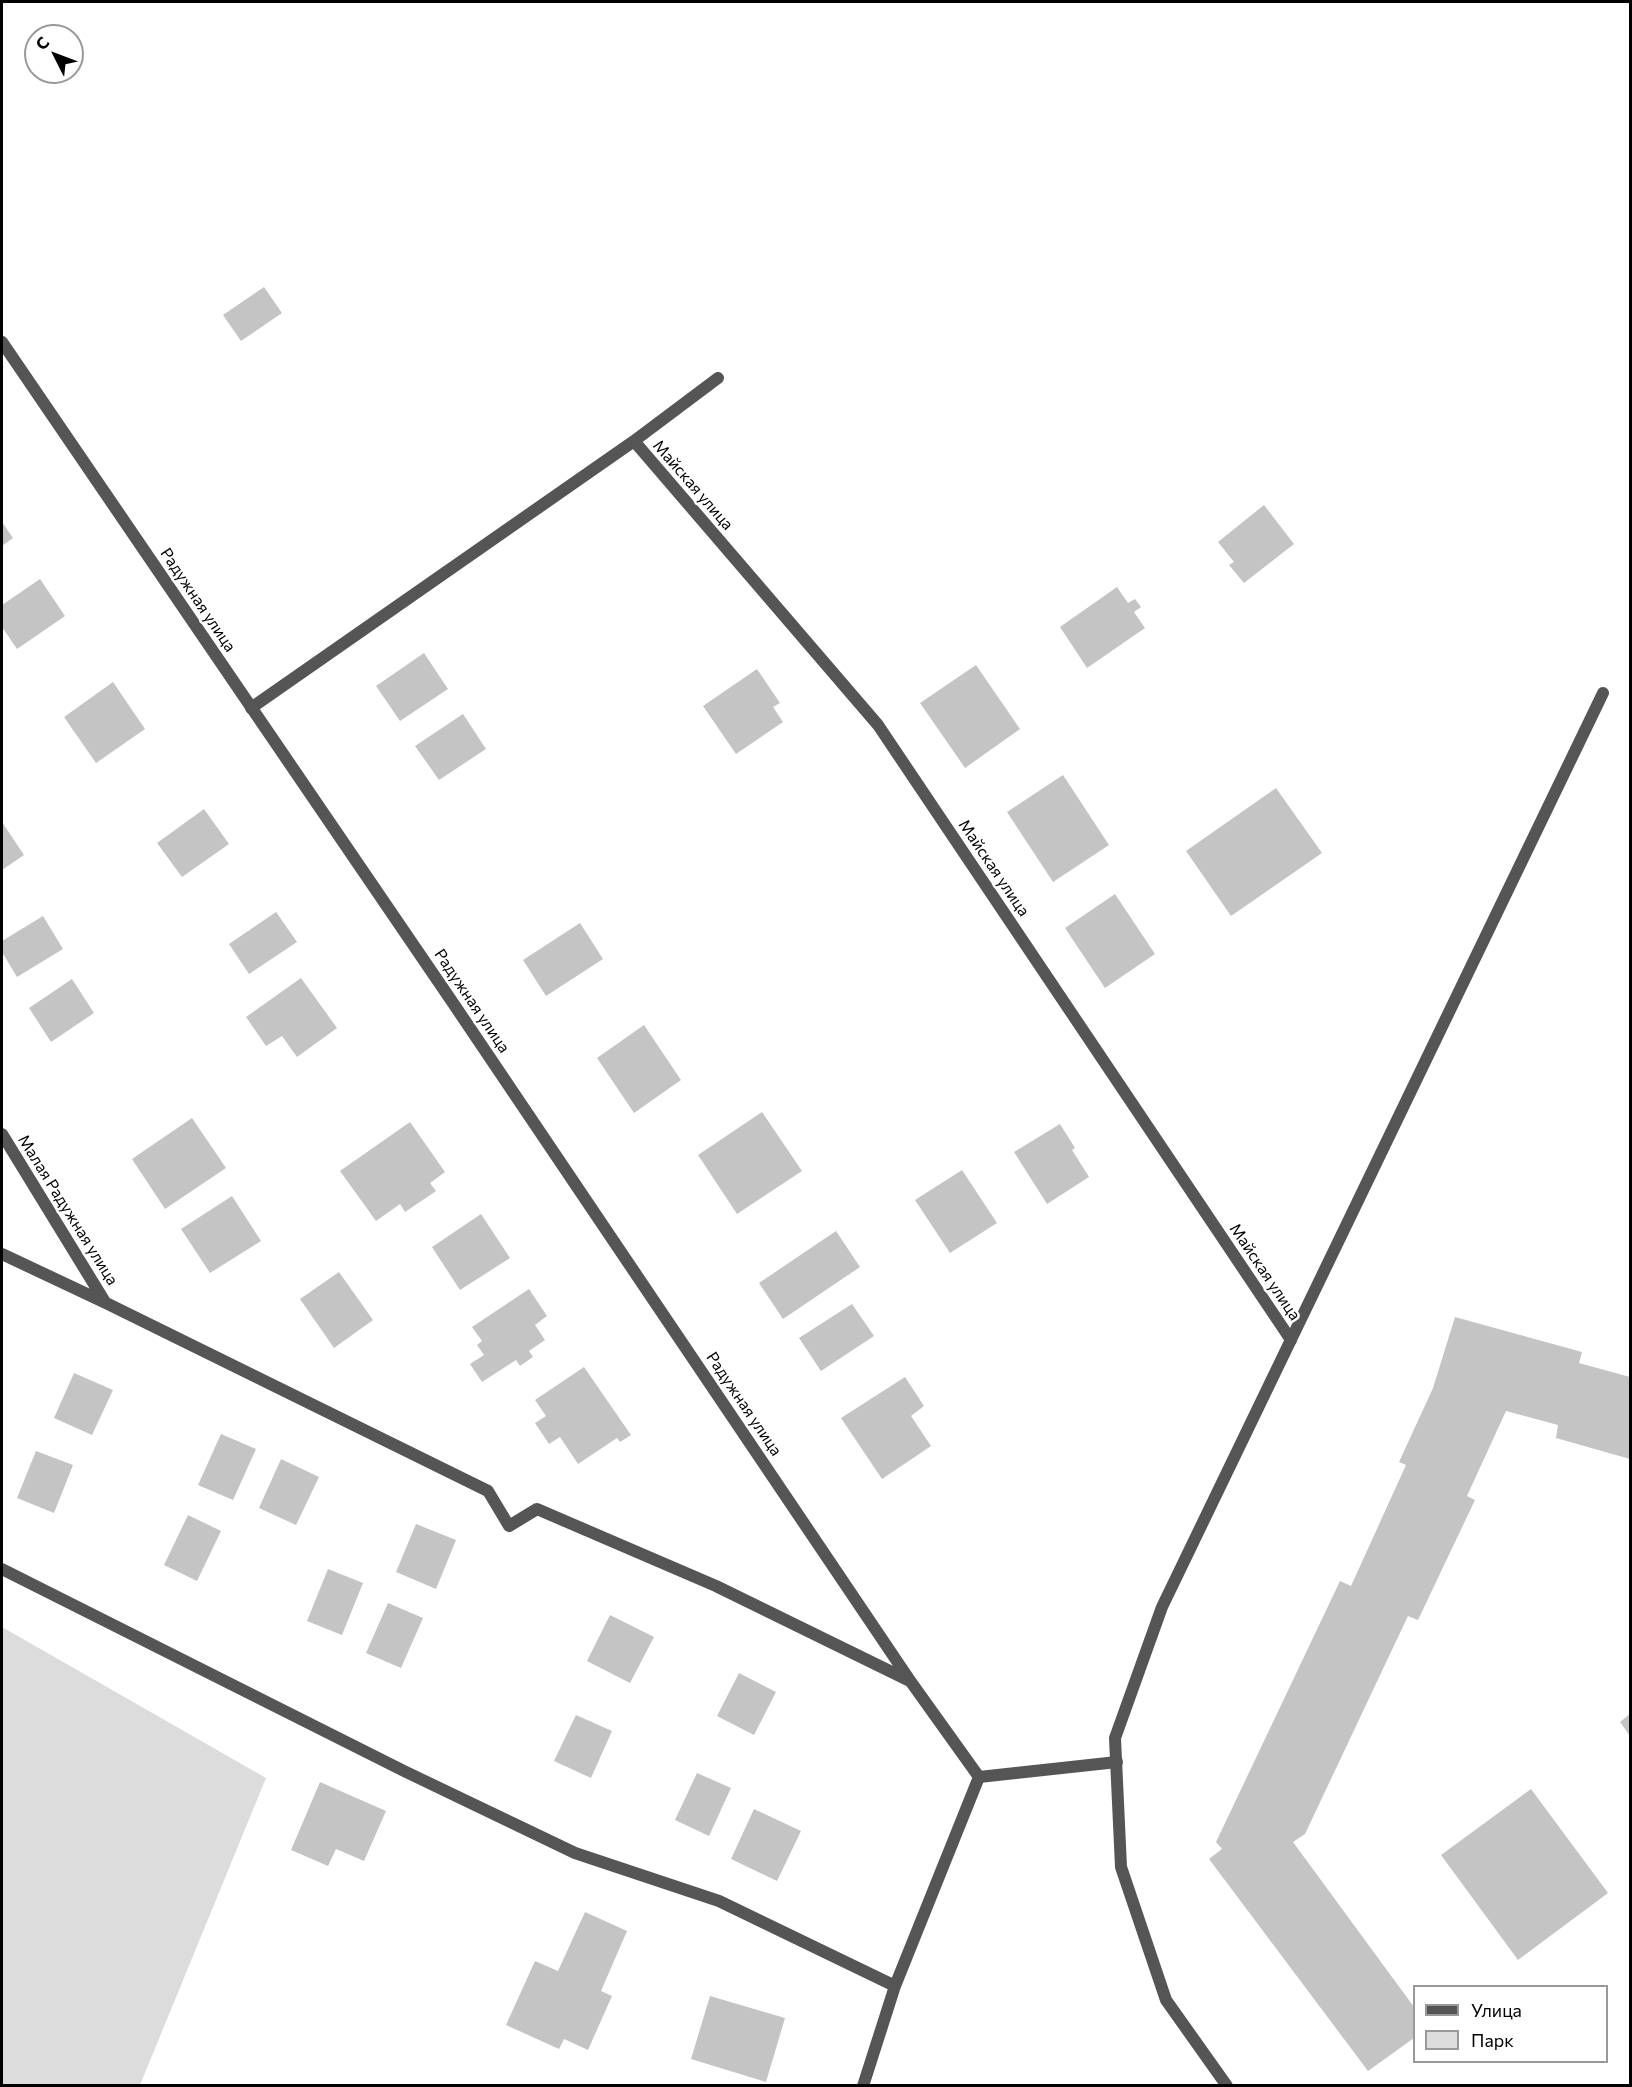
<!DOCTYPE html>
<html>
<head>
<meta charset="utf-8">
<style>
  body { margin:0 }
  #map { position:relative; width:1632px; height:2087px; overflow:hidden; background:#fff; font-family:Commissioner,sans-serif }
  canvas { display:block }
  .frame { position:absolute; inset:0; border:3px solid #000; pointer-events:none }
  .legend { position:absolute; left:1413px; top:1985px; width:195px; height:78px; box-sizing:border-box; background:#fff; border:2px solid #999; margin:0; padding:8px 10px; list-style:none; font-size:18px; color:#000 }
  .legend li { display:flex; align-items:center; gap:12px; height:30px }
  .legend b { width:30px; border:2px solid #999 }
  .north { position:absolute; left:24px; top:24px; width:60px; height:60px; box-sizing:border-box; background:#fff; border:2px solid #999; border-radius:50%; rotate:312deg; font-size:16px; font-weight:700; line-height:24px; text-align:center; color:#000 }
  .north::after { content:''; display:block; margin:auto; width:21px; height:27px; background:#000; clip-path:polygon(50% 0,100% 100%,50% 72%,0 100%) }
</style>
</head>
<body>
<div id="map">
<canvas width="1632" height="2087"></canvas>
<div class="frame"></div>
<ul class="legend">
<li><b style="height:8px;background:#555"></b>Улица</li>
<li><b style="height:16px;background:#dcdcdc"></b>Парк</li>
</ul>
<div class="north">С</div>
</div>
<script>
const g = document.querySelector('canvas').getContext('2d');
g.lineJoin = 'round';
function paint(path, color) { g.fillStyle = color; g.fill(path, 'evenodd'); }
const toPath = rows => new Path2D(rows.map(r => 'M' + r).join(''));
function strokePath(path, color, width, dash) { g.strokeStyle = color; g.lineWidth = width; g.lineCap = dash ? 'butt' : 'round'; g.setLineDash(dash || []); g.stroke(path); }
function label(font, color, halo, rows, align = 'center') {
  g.font = font + ' Commissioner,sans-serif'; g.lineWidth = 5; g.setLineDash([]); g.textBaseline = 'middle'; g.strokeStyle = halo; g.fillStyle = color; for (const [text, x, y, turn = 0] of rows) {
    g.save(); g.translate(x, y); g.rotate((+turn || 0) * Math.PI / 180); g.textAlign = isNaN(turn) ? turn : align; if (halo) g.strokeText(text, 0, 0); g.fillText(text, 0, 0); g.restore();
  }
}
const green = toPath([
  [2,1627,266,1778,140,2085,2,2085]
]);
const building = toPath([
  [264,287,282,313,241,341,223,315],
  [1264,505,1294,544,1244,583,1229,565,1234,562,1218,542],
  [2,522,13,538,2,546],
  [40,579,65,616,17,649,2,627,2,605],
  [1117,587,1128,603,1135,599,1141,607,1134,612,1145,628,1087,668,1060,627],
  [424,653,448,689,400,721,376,686],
  [976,665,1020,729,965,768,920,703],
  [757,669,780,703,773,707,783,722,736,754,703,706],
  [113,682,145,729,96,763,64,717],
  [463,714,486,749,439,780,415,746],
  [1063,775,1109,845,1053,882,1007,812],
  [1276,788,1322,853,1231,916,1186,851],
  [204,809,229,844,182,877,157,843],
  [2,822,24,855,2,870],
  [1115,894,1155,954,1105,988,1065,928],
  [276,912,297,942,249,974,229,944],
  [43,916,63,949,17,977,2,952,2,941],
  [580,923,603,959,546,996,523,960],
  [301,978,337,1028,297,1057,282,1036,266,1046,246,1017],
  [72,979,94,1013,51,1042,29,1008],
  [644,1025,681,1080,634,1113,597,1058],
  [762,1112,802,1171,737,1214,698,1155],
  [192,1118,226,1168,165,1209,132,1159],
  [410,1122,445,1172,430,1183,436,1191,405,1212,400,1204,376,1221,340,1171],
  [1060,1124,1075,1148,1072,1150,1089,1177,1047,1204,1014,1152],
  [962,1170,997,1223,950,1253,915,1200],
  [232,1196,261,1241,210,1273,181,1229],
  [481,1214,510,1258,460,1290,432,1247],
  [836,1231,860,1267,783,1319,759,1283],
  [339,1272,373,1320,334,1348,300,1299],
  [529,1289,547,1316,535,1325,545,1340,529,1351,533,1357,520,1366,516,1360,482,1382,470,1364,484,1355,477,1345,482,1341,472,1327],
  [852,1304,874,1336,821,1371,799,1338],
  [1455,1317,1582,1352,1579,1363,1630,1377,1630,1459,1556,1438,1558,1425,1506,1411,1467,1496,1475,1500,1418,1620,1408,1616,1305,1834,1293,1842,1414,2007,1414,2038,1368,2071,1209,1859,1222,1849,1216,1842,1340,1581,1351,1586,1406,1465,1399,1462,1433,1388],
  [584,1367,631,1435,620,1442,617,1438,578,1464,560,1437,549,1444,535,1423,546,1416,535,1400],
  [74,1373,113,1390,92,1435,54,1418],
  [905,1377,924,1406,911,1416,931,1446,882,1479,841,1418],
  [221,1434,256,1449,233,1500,198,1485],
  [36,1451,73,1465,54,1513,17,1498],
  [281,1459,319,1477,296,1525,259,1508],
  [188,1515,221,1531,197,1581,164,1565],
  [416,1524,456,1540,436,1589,396,1572],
  [328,1569,363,1583,342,1635,307,1621],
  [388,1603,423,1618,401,1668,366,1653],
  [610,1615,654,1637,630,1683,587,1661],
  [739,1673,776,1692,754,1735,717,1716],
  [1630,1714,1630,1736,1620,1722],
  [576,1715,612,1731,591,1778,554,1761],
  [697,1773,731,1788,709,1836,675,1820],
  [320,1782,386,1811,364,1861,336,1849,328,1866,291,1850],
  [1531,1789,1608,1893,1518,1960,1441,1855],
  [754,1809,801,1831,777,1881,731,1859],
  [585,1912,627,1931,601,1991,612,1996,588,2050,564,2039,559,2049,506,2025,535,1961,558,1971],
  [710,1996,785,2018,766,2082,691,2059]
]);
const lane = toPath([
  [634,441,878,725,1291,1340],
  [251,708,634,441,718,378],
  [979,1777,1117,1762]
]);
const street = toPath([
  [2,342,453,1003,911,1682,979,1777,895,1986,863,2086],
  [2,1134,105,1302],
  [2,1254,106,1303,488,1491,509,1526,537,1509,716,1586,910,1681],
  [2,1569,404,1771,575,1853,719,1901,895,1986],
  [1227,2086,1166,2000,1121,1867,1115,1738,1162,1607,1603,693]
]);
const streetNames = [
  ["Майская улица",693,485,49],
  ["Радужная улица",198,600,56],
  ["Майская улица",994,868,56],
  ["Радужная улица",472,1001,56],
  ["Малая Радужная улица",68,1210,58],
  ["Майская улица",1265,1272,56],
  ["Радужная улица",744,1404,56]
];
paint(green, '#dcdcdc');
paint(building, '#c4c4c4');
strokePath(lane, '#555', 12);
strokePath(street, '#555', 12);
label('16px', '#000', '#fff', streetNames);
</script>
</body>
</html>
